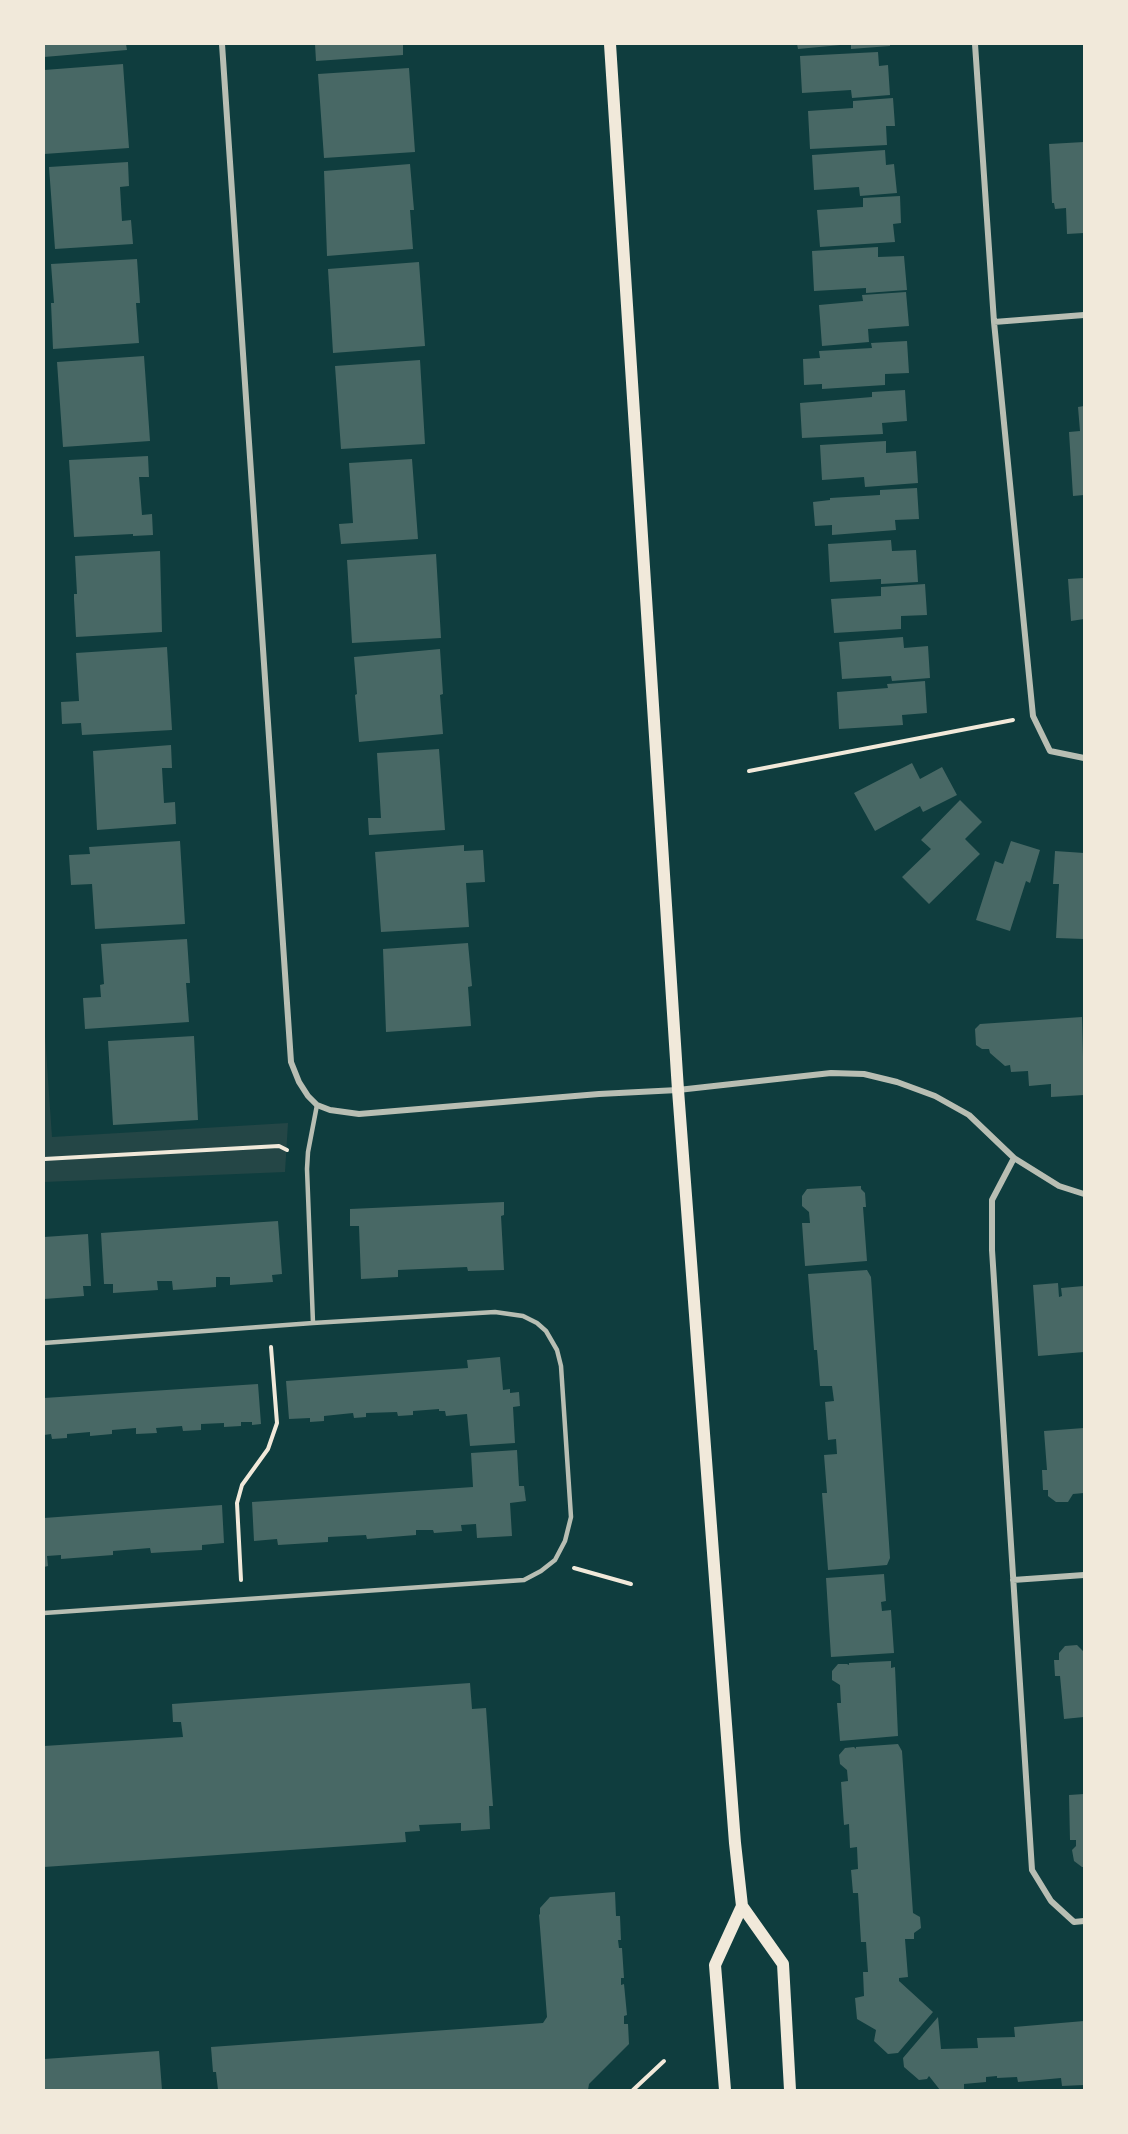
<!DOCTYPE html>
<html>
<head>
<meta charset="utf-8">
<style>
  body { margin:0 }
  #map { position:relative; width:1128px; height:2134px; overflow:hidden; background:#0f3d3e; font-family:Roboto,sans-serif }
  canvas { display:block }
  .frame { position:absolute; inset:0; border:45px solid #f1e9da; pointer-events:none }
</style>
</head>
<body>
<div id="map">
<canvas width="1128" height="2134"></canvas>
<div class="frame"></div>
</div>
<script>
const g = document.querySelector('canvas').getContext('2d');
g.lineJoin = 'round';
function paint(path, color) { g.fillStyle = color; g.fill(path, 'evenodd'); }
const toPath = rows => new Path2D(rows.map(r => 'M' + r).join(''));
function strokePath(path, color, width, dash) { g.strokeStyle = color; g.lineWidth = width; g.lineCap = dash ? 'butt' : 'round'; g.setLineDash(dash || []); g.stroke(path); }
const green = toPath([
  [44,1021,52,1137,288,1123,285,1172,44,1182]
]);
const building = toPath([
  [44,44,126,44,127,50,44,57],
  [315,44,403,44,403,55,316,61],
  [797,44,890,44,890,46,851,49,851,44,798,49],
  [878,52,879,66,888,65,890,95,852,98,851,90,802,93,800,56],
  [123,64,129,148,44,154,44,70],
  [409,68,415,152,324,158,318,74],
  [893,98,895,126,886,126,887,145,810,149,808,111,853,108,853,101],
  [1084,142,1084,233,1067,234,1066,208,1055,209,1054,203,1052,203,1049,144],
  [885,150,886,165,894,164,897,193,860,196,859,187,814,190,812,155],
  [128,162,129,186,120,187,122,221,131,220,133,244,55,249,49,167],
  [410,164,414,210,410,210,413,249,327,256,324,171],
  [900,196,901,223,893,224,895,242,820,247,817,210,863,207,863,198],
  [878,247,878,257,904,256,907,290,866,293,866,288,814,291,812,251],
  [137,259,140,303,136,303,139,343,53,349,51,303,54,303,51,264],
  [419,262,425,346,333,353,328,269],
  [906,292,909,326,868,329,869,342,822,346,819,305,863,301,862,295],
  [907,341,909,373,885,374,885,385,822,389,822,384,804,385,803,359,820,358,819,351,872,348,871,343],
  [144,356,150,441,63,447,57,362],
  [420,360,425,444,341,449,335,366],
  [905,390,907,421,882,423,883,434,802,438,800,403,872,397,872,392],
  [1084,406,1084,495,1073,496,1069,432,1080,431,1078,407],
  [886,441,886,453,916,451,918,483,865,487,864,477,822,480,820,445],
  [148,456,149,477,139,477,142,515,152,514,153,535,133,536,133,534,74,537,69,460],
  [412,459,418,539,341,544,339,524,353,523,349,463],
  [917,488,919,519,895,520,896,530,832,535,832,525,815,526,813,502,830,500,830,498,880,495,880,490],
  [891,540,892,551,916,550,918,582,881,584,881,579,830,582,828,544],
  [160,551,162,632,76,637,74,599,74,594,77,594,75,556],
  [436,554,441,638,352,643,347,560],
  [1084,578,1084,619,1071,621,1068,579],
  [925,584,927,615,901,616,901,629,834,633,831,599,881,596,881,587],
  [903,637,904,648,928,646,930,678,892,681,891,676,842,679,839,642],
  [167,647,172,730,82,735,81,723,62,724,61,702,79,701,76,653],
  [440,649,443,694,440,695,443,734,359,742,355,695,357,694,354,657],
  [925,681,927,713,902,715,903,725,839,729,837,692,888,688,887,684],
  [171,745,172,768,162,768,164,803,175,802,176,824,97,830,93,751],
  [439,749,445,830,369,835,368,818,381,818,377,753],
  [912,763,920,779,942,767,957,795,923,812,920,806,875,831,854,793],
  [960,800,982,822,965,839,980,854,929,904,902,877,931,849,921,840],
  [180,841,185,924,95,929,92,884,71,885,69,855,90,854,89,847],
  [1011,841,1040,850,1030,883,1026,881,1010,931,976,920,995,861,1003,864],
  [464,845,464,851,483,850,485,882,466,883,469,927,381,932,375,852],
  [1055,851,1084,853,1084,939,1056,938,1059,884,1053,884],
  [187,939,190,983,186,983,189,1022,85,1029,83,998,101,997,100,985,104,984,101,944],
  [468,943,472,986,468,987,471,1026,386,1032,383,949],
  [1082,1017,1084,1095,1051,1097,1051,1084,1029,1086,1028,1071,1011,1072,1010,1065,1005,1066,990,1053,989,1049,982,1049,976,1045,975,1029,980,1024],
  [194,1036,198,1120,113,1125,108,1041],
  [861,1186,861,1189,865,1193,866,1207,863,1207,867,1261,805,1266,802,1223,810,1223,809,1212,802,1206,802,1196,807,1189],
  [504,1202,504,1215,501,1216,504,1270,468,1271,467,1267,398,1270,398,1277,361,1279,359,1226,350,1226,350,1209],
  [278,1221,282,1274,272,1275,273,1282,230,1285,230,1277,216,1277,216,1287,173,1290,172,1281,157,1281,158,1290,113,1293,113,1284,104,1284,101,1233],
  [88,1234,91,1286,83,1286,84,1296,44,1299,44,1237],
  [867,1270,871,1277,890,1558,887,1565,828,1570,822,1493,827,1493,824,1455,837,1454,836,1439,828,1440,825,1402,834,1401,832,1386,820,1386,817,1350,814,1350,808,1274],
  [1058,1283,1059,1297,1062,1296,1061,1288,1084,1286,1084,1352,1038,1356,1033,1285],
  [500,1357,503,1390,510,1389,510,1393,519,1392,520,1406,513,1407,515,1443,470,1446,467,1414,446,1416,445,1411,439,1411,439,1409,413,1411,413,1415,398,1416,397,1412,366,1413,366,1417,354,1418,353,1413,324,1416,324,1421,310,1422,310,1418,289,1419,286,1381,468,1368,467,1360],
  [258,1384,261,1424,252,1425,252,1422,241,1422,241,1426,224,1427,224,1423,201,1424,201,1430,183,1431,182,1426,156,1428,157,1433,136,1434,136,1428,112,1430,112,1434,90,1436,90,1432,67,1434,67,1438,52,1439,51,1434,44,1435,44,1398],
  [1084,1428,1084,1493,1073,1494,1068,1502,1056,1502,1048,1496,1048,1490,1043,1490,1042,1470,1047,1470,1044,1431],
  [517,1450,519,1486,524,1486,526,1501,510,1503,512,1536,477,1538,476,1524,461,1525,462,1531,434,1533,433,1530,416,1530,416,1535,367,1539,366,1535,328,1537,328,1542,278,1545,277,1539,254,1541,252,1502,473,1487,471,1453],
  [222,1505,224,1543,202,1545,202,1550,151,1553,150,1548,113,1551,113,1555,61,1559,61,1555,47,1556,48,1566,44,1567,44,1518],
  [884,1574,886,1601,881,1602,882,1611,891,1610,894,1653,831,1657,826,1578],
  [1077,1645,1084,1652,1084,1717,1064,1719,1060,1676,1055,1676,1054,1660,1059,1660,1059,1653,1065,1646],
  [891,1661,891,1668,895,1667,898,1736,840,1741,837,1703,841,1703,840,1685,832,1680,832,1671,838,1664,847,1664,849,1665,849,1663],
  [470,1683,472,1709,486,1708,493,1806,489,1806,490,1829,461,1831,461,1823,419,1825,420,1831,405,1832,406,1842,44,1867,44,1746,183,1737,181,1722,173,1722,172,1704],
  [898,1744,902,1751,913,1913,920,1917,921,1928,914,1933,914,1939,905,1939,908,1977,899,1978,899,1981,933,2012,898,2053,888,2054,874,2041,876,2030,857,2019,855,1998,864,1996,863,1972,868,1972,866,1942,861,1942,858,1893,853,1893,851,1870,858,1869,857,1847,850,1848,849,1824,844,1825,841,1782,848,1781,847,1770,840,1764,839,1755,845,1748,854,1747,856,1749,856,1747],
  [1084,1794,1084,1867,1082,1867,1074,1861,1072,1850,1076,1846,1076,1840,1070,1840,1069,1795],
  [615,1892,616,1916,620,1916,621,1940,618,1940,619,1948,622,1948,624,1978,621,1978,621,1985,624,1984,627,2015,624,2016,624,2024,628,2024,629,2044,589,2084,588,2090,218,2090,216,2072,213,2072,211,2047,543,2023,547,2017,539,1915,540,1914,540,1908,550,1897],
  [938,2017,941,2049,978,2048,977,2038,1015,2037,1014,2027,1084,2021,1084,2085,1062,2086,1061,2078,1018,2082,1017,2077,997,2078,997,2076,986,2077,986,2082,964,2084,964,2090,940,2090,929,2076,927,2079,919,2080,904,2067,903,2058],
  [159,2051,162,2090,44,2090,44,2059]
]);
const path = toPath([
  [749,771,1013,720],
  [44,1159,279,1146,287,1150],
  [574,1568,631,1584],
  [241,1580,237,1503,242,1485,268,1449,277,1423,271,1347],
  [633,2090,664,2061]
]);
const service = toPath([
  [313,1323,307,1169,308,1152,317,1105],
  [44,1343,313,1323,495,1312,523,1316,537,1323,546,1331,557,1350,561,1366,571,1517,565,1541,555,1560,541,1571,524,1580,44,1613]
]);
const minor = toPath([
  [222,44,291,1062,299,1082,308,1096,317,1105,330,1110,359,1114,599,1094,678,1090,831,1073,864,1074,897,1082,935,1096,969,1115,1014,1158,1059,1186,1084,1194],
  [975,44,994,322,1033,716,1050,751,1084,758],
  [994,322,1084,315],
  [1014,1158,992,1200,992,1250,1032,1870,1051,1901,1074,1922,1084,1921],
  [1013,1580,1084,1575]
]);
const secondary = toPath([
  [610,44,678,1090,735,1843,742,1906,783,1964,790,2090],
  [725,2090,715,1965,742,1906]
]);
paint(green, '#244646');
paint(building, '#486865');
strokePath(path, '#f1e9da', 4);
strokePath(service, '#b8beb3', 4.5);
strokePath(minor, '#b8beb3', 6);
strokePath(secondary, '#f1e9da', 12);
</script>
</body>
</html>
